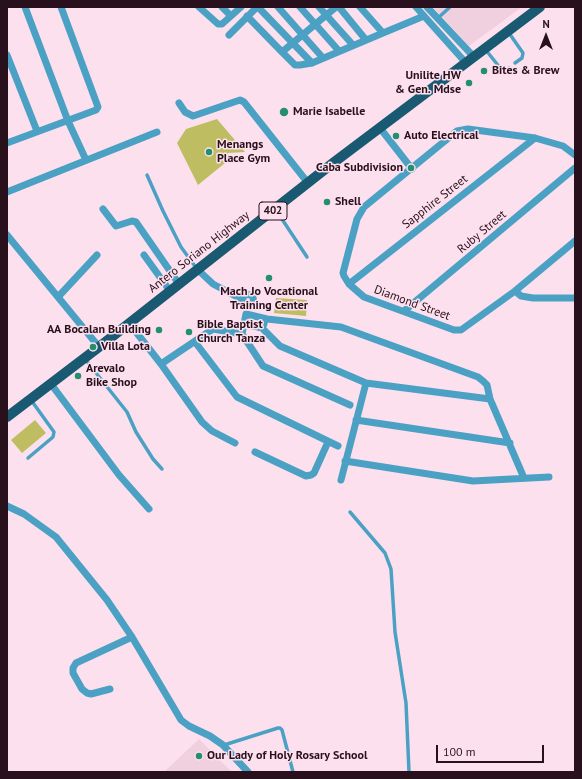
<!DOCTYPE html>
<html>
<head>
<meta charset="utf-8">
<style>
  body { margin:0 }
  #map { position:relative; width:582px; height:779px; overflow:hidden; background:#fde0ed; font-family:"PT Sans",sans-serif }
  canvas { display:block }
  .frame { position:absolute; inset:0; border:8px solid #29101d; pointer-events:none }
  .north { position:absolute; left:526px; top:16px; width:40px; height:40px; -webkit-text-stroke:3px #fde0ed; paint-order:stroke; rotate:0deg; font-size:11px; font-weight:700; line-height:16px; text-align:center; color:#29101d }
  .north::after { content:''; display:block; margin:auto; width:14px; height:18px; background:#29101d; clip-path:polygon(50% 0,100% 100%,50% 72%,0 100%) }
  .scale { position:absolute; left:436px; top:745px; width:108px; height:18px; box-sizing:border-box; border:2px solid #29101d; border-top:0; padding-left:5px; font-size:12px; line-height:14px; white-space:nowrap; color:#29101d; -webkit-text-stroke:3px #fde0ed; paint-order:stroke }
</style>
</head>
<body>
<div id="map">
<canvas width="582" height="779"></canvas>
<div class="frame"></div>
<div class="north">N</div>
<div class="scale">100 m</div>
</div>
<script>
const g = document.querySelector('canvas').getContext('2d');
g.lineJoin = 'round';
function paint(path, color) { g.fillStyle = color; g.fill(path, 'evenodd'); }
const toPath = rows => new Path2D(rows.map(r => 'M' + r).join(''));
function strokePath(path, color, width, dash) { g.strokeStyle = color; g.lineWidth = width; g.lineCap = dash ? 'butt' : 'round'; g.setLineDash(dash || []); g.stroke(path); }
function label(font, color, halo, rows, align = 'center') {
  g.font = font + ' "PT Sans",sans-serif'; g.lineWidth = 3; g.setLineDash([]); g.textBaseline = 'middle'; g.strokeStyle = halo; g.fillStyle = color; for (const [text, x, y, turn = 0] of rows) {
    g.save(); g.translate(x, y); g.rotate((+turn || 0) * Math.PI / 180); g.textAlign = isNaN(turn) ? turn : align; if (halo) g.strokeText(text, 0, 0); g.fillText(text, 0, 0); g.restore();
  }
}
const built = toPath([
  [433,7,522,7,469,46],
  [199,739,232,772,164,772]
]);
const green = toPath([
  [217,119,245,152,228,153,225,163,198,185,177,143,186,129],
  [276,298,307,300,306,316,274,313],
  [35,420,46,433,22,453,11,440]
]);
const lane = toPath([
  [438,18,450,7],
  [509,33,523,53,522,58,515,63],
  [485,49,501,69,505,70,509,68],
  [147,175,163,211,181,247,197,269],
  [276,210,307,257],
  [85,359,127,412,136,432,153,459,162,469],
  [28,458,53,437,54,432,31,400],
  [350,512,385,553,391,569,395,632,406,703,409,772],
  [224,745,278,728,280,728,282,730,293,772]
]);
const street = toPath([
  [25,7,68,121,86,160],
  [199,7,218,24,222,24,231,16],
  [222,7,231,16,241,7],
  [258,7,312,63],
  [278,7,323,58],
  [300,7,339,51],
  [319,7,353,45],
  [336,7,282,52,295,65,300,65,312,63,383,33],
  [339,7,366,40],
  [360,7,383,33,424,16],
  [416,7,466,63],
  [427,7,474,57],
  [247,16,282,52],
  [229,35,257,7],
  [7,55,37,131],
  [179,103,185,112,193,116,240,100,244,102,308,183],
  [380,128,412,169],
  [7,143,96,110,98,107,61,7],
  [575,155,563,146,535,138,468,129,457,131,364,207,357,219,343,273,344,276,349,284,364,297,454,330,461,330,515,291,575,241],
  [7,192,157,132],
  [103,209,116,226,132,221,136,222,179,284],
  [7,235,99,347],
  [144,255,170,291],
  [197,269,213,284,243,300],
  [349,284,535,138],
  [515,291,521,296,533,298,575,298],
  '242.5 300a5.5 5.5 0 1 1 11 0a5.5 5.5 0 1 1-11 0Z',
  [58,297,97,255],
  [404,311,575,168],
  [129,323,161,364,202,422,212,431,235,443],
  [245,324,262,328,264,324],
  [262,328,280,346,366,383,490,399],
  [242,334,263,366,350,405],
  [195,342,237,397,338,446],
  [161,364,213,329,242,334,246,314,267,319,341,327,478,377,483,381,487,385,490,399,524,478],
  [51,384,119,475,149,509],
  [356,420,510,443],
  [255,452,306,476,311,475,314,473,328,442],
  [345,461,473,481,549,477],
  [341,480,366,383],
  [7,506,24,514,56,537,107,600,132,637,181,720,189,726,210,736,223,745,248,772],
  [110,689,91,694,87,693,82,689,73,673,73,668,76,663,132,637]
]);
const primary = toPath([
  [7,417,99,347,333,163,540,7]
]);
const markers = [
  [484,71,4,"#228f6e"],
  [469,83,4,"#228f6e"],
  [284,112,5,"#228f6e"],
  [396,136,4,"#228f6e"],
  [209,152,4,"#228f6e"],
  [411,168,4,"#228f6e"],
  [327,202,4,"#228f6e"],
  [269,278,4,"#228f6e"],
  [159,330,4,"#228f6e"],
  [189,332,4,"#228f6e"],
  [93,347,4,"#228f6e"],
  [78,376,4,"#228f6e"],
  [199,756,4,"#228f6e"]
];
const shields = [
  [273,211,28]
];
const shieldNames = [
  ["402",273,211]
];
const poiNames = [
  ["Bites & Brew",492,71],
  ["Unilite HW",461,76,"right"],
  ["& Gen. Mdse",461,90,"right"],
  ["Marie Isabelle",293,112],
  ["Auto Electrical",404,136],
  ["Menangs",217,145],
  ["Place Gym",217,159],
  ["Caba Subdivision",403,168,"right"],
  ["Shell",335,202],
  ["Mach Jo Vocational",269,292,"center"],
  ["Training Center",269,306,"center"],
  ["Bible Baptist",197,325],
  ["Church Tanza",197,339],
  ["AA Bocalan Building",151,330,"right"],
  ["Villa Lota",101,347],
  ["Arevalo",86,369],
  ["Bike Shop",86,383],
  ["Our Lady of Holy Rosary School",207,756]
];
const streetNames = [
  ["Sapphire Street",435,202,-38],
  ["Ruby Street",482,232,-40],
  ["Antero Soriano Highway",199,252,-38],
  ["Diamond Street",412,303,20]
];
paint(built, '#f0d0df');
paint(green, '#bfbd62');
strokePath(lane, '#4ba1c4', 3.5);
strokePath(street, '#4ba1c4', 7);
strokePath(primary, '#195971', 10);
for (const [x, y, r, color] of markers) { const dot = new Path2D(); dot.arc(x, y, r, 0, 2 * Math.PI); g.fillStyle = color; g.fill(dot); strokePath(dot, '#fde0ed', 1.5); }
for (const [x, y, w] of shields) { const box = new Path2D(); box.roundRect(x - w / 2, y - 9, w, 18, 3); g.fillStyle = '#fde0ed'; g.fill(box); strokePath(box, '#29101d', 1); }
label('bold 11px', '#29101d', null, shieldNames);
label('bold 12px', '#29101d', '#fde0ed', poiNames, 'left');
label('12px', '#29101d', '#fde0ed', streetNames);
</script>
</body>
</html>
